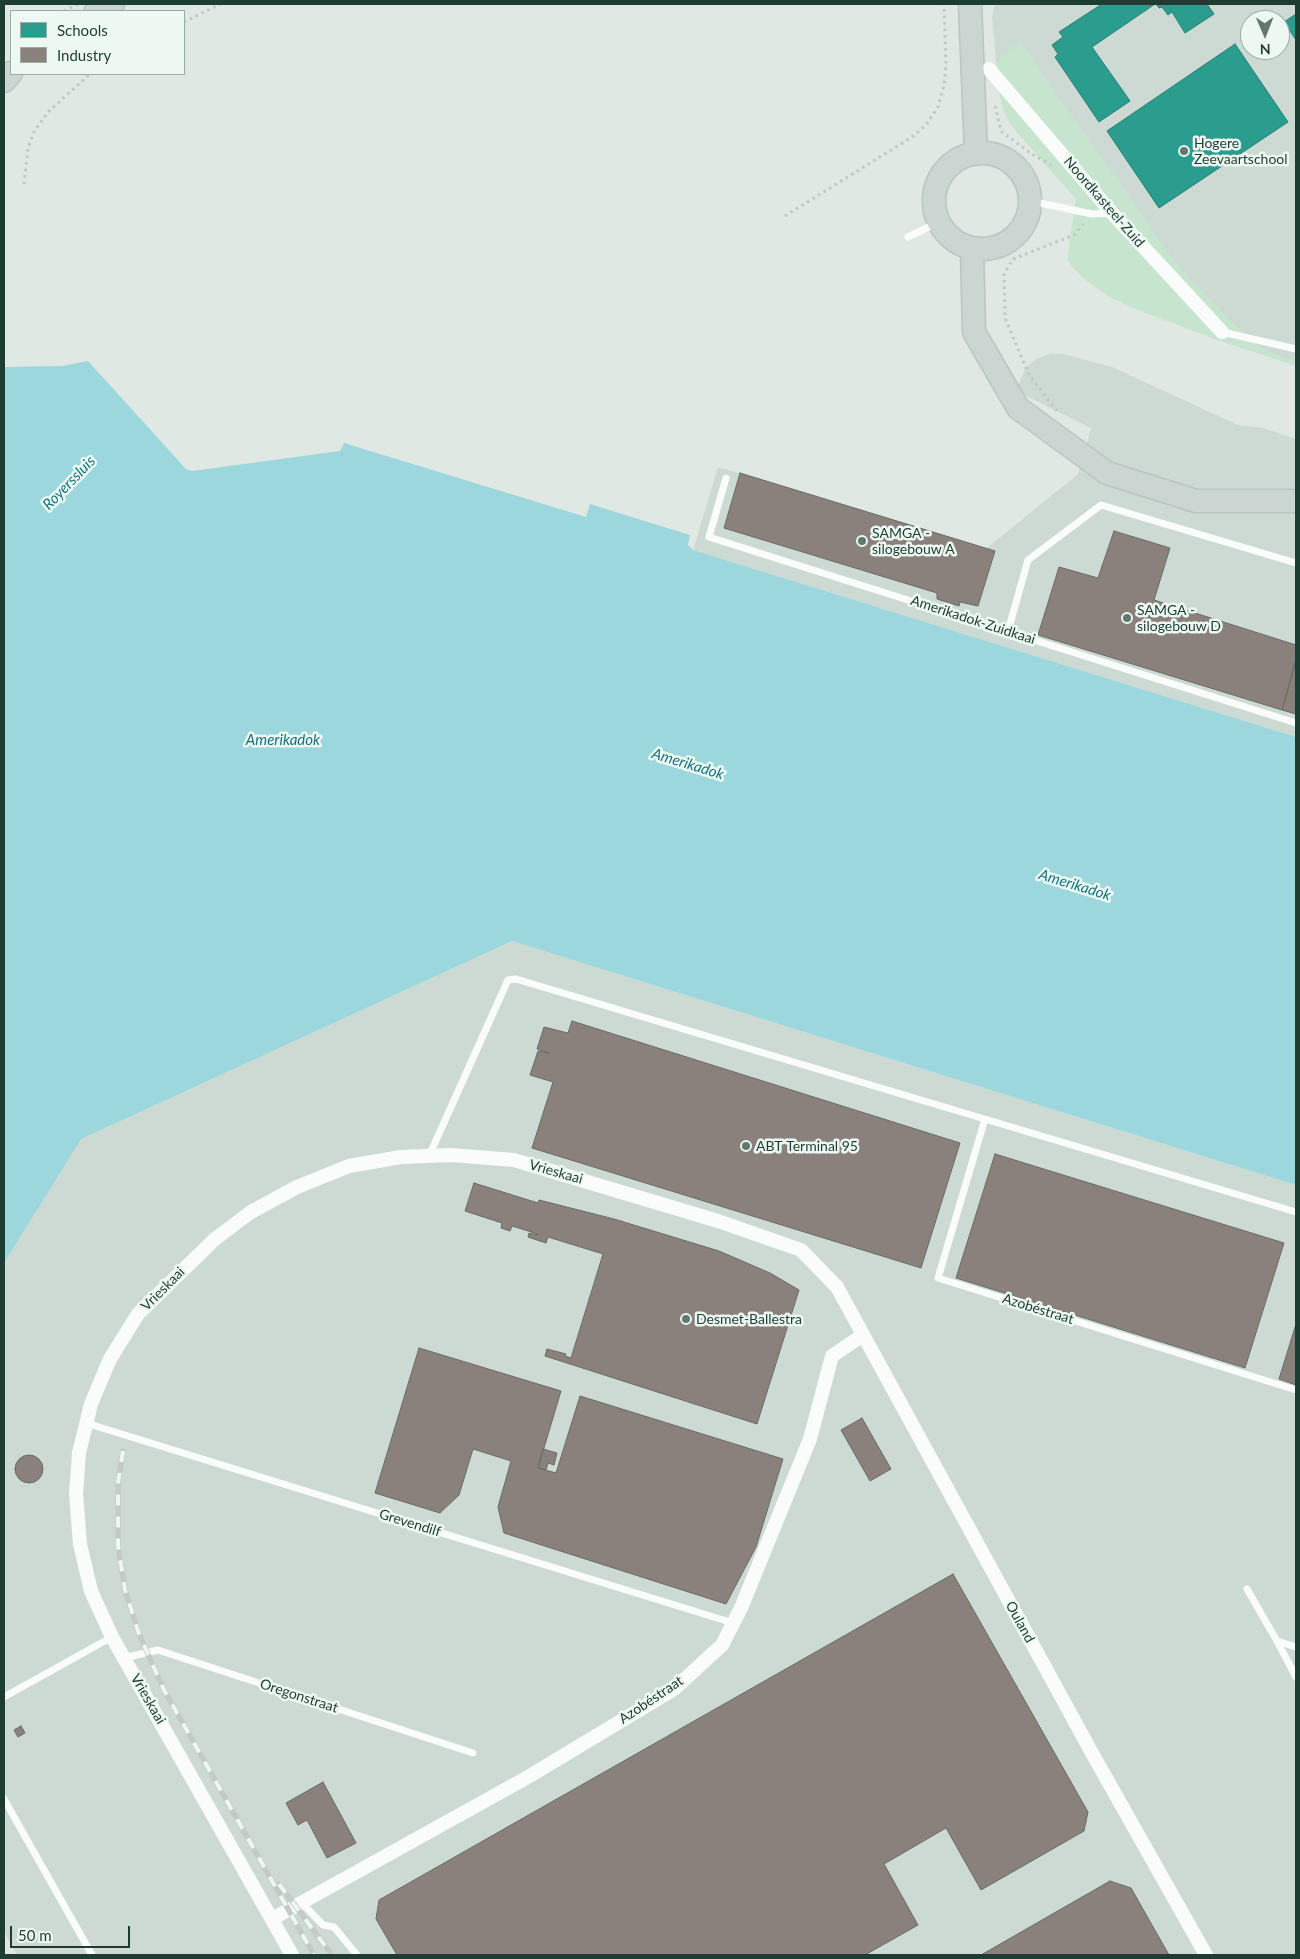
<!DOCTYPE html>
<html>
<head>
<meta charset="utf-8">
<style>
  body { margin:0 }
  #map { position:relative; width:1300px; height:1959px; overflow:hidden; background:#e0e8e4; font-family:Lato,sans-serif }
  canvas { display:block }
  .frame { position:absolute; inset:0; border:5px solid #1d3c32; pointer-events:none }
  .legend { position:absolute; left:10px; top:10px; width:175px; height:65px; box-sizing:border-box; background:#eef8f2; border:1px solid #9aada5; margin:0; padding:6px 9px; list-style:none; font-size:15px; color:#1d3c32 }
  .legend li { display:flex; align-items:center; gap:10px; height:25px }
  .legend b { width:25px; border:1px solid #9aada5 }
  .north { position:absolute; left:1240px; top:10px; width:50px; height:50px; box-sizing:border-box; background:#eef8f2; border:1px solid #9aada5; border-radius:50%; rotate:179deg; font-size:14px; font-weight:700; line-height:20px; text-align:center; color:#1d3c32 }
  .north::after { content:''; display:block; margin:auto; width:18px; height:22px; background:#617870; clip-path:polygon(50% 0,100% 100%,50% 72%,0 100%) }
  .scale { position:absolute; left:10px; top:1926px; width:120px; height:22px; box-sizing:border-box; border:2px solid #1d3c32; border-top:0; padding-left:6px; font-size:15px; line-height:18px; white-space:nowrap; color:#1d3c32; -webkit-text-stroke:4px #eef8f2; paint-order:stroke }
</style>
</head>
<body>
<div id="map">
<canvas width="1300" height="1959"></canvas>
<div class="frame"></div>
<ul class="legend">
<li><b style="height:14px;background:#2a9d8f"></b>Schools</li>
<li><b style="height:14px;background:#8a817c"></b>Industry</li>
</ul>
<div class="north">N</div>
<div class="scale">50 m</div>
</div>
<script>
const g = document.querySelector('canvas').getContext('2d');
g.lineJoin = 'round';
function paint(path, color) { g.fillStyle = color; g.fill(path, 'evenodd'); }
const toPath = rows => new Path2D(rows.map(r => 'M' + r).join(''));
function strokePath(path, color, width, dash) { g.strokeStyle = color; g.lineWidth = width; g.lineCap = dash ? 'butt' : 'round'; g.setLineDash(dash || []); g.stroke(path); }
function label(font, color, halo, rows, align = 'center') {
  g.font = font + ' Lato,sans-serif'; g.lineWidth = 5; g.setLineDash([]); g.textBaseline = 'middle'; g.strokeStyle = halo; g.fillStyle = color; for (const [text, x, y, turn = 0] of rows) {
    g.save(); g.translate(x, y); g.rotate((+turn || 0) * Math.PI / 180); g.textAlign = isNaN(turn) ? turn : align; if (halo) g.strokeText(text, 0, 0); g.fillText(text, 0, 0); g.restore();
  }
}
const built = toPath([
  [995,4,1296,4,1296,362,1265,351,1252,342,1149,241,996,61,992,17],
  [1250,20,1280,20,1280,50,1250,50],
  [1051,353,1064,354,1112,367,1238,425,1263,428,1296,439,1296,737,693,550,718,467,987,548,1078,474,1091,428,1016,391,1025,369,1036,359],
  [512,941,1296,1185,1296,1955,17,1955,4,1932,4,1263,80,1139]
]);
const green = toPath([
  [1020,42,1179,267,1252,342,1265,351,1296,362,1296,366,1220,341,1138,310,1109,297,1087,281,1073,268,1068,261,1068,254,1076,199,1022,138,1010,124,1002,108,996,61]
]);
const water = toPath([
  [88,361,186,469,192,471,340,451,344,443,586,517,590,504,690,535,688,545,693,550,1296,737,1296,1185,512,941,81,1139,4,1263,4,367,62,366]
]);
const schools = toPath([
  [1102,4,1155,4,1092,47,1130,101,1099,122,1055,57,1058,54,1052,45,1063,37,1059,32,1102,4],
  [1156,4,1207,4,1214,14,1185,33,1172,12,1168,15,1162,7,1159,8,1156,4],
  [1296,14,1296,40,1284,22,1296,14],
  [1235,44,1288,122,1159,208,1107,131,1235,44]
]);
const industry = toPath([
  [740,473,995,551,978,606,960,602,959,606,937,599,937,593,724,528,740,473],
  [1114,531,1170,548,1154,600,1296,645,1296,660,1282,710,1038,635,1059,567,1098,578,1114,531],
  [1296,660,1296,714,1282,710,1296,660],
  [572,1021,960,1143,921,1268,532,1148,553,1082,530,1075,538,1051,549,1053,537,1049,544,1027,568,1033,572,1021],
  [995,1154,1284,1243,1245,1368,956,1278,995,1154],
  [474,1183,538,1203,539,1200,614,1219,719,1251,770,1273,799,1290,757,1424,545,1356,547,1349,566,1354,565,1356,571,1358,603,1254,548,1237,546,1243,528,1237,529,1233,538,1235,538,1234,512,1226,510,1231,501,1228,502,1223,465,1211,474,1183],
  [1296,1324,1296,1385,1279,1379,1296,1324],
  [419,1348,561,1391,538,1468,556,1473,580,1396,783,1459,756,1547,726,1604,504,1533,498,1507,511,1461,473,1449,459,1495,440,1513,375,1493,419,1348],
  [862,1418,891,1469,870,1481,841,1430,862,1418],
  [543,1449,557,1453,554,1465,548,1463,546,1470,538,1468,543,1449],
  '15 1469a14 14 0 1 1 28 0a14 14 0 1 1-28 0Z',
  [953,1574,1088,1812,1084,1831,981,1890,946,1828,884,1864,918,1925,865,1955,397,1955,376,1919,379,1900,953,1574],
  [21,1726,25,1733,18,1737,14,1730,21,1726],
  [323,1782,356,1843,327,1858,307,1820,298,1825,286,1803,323,1782],
  [1110,1881,1131,1888,1169,1955,981,1955,1110,1881]
]);
const path = toPath([
  [64,11,78,4],
  [184,22,220,4],
  [995,106,1001,131,1030,153,1051,165],
  [24,184,28,148,34,132,48,112,90,74],
  [785,216,912,137,926,125,938,107,944,86,946,64,944,4],
  [1057,411,1029,375,1005,318,1004,274,1013,259,1074,235,1083,224]
]);
const lane = toPath([
  [1030,201,1092,214,1112,213],
  [908,237,939,222],
  [1222,332,1296,349],
  [726,478,709,537,1296,723],
  [1008,631,1028,560,1101,505,1296,563],
  [985,1119,938,1278,1296,1390],
  [429,1156,508,980,516,979,1296,1212],
  [86,1423,733,1623],
  [1247,1589,1277,1641,1296,1647],
  [1277,1641,1296,1677],
  [124,1658,158,1650,473,1753],
  [4,1697,112,1637],
  [4,1799,92,1955],
  [302,1903,323,1925,334,1927,357,1955]
]);
const street = toPath([
  [989,69,1112,213,1222,332],
  [272,1919,528,1777,674,1689,722,1645,741,1608,810,1439,832,1356,863,1335],
  [292,1955,112,1637,91,1591,80,1544,76,1494,79,1453,91,1404,110,1359,138,1314,215,1239,251,1212,297,1187,349,1166,401,1157,451,1155,514,1160,718,1221,801,1250,837,1287,1092,1753,1206,1955]
]);
const primary = toPath([
  [970,4,976,153],
  [96,11,113,4],
  [4,81,11,73],
  '934 201a48 48 0 1 1 96 0a48 48 0 1 1-96 0Z',
  [972,249,974,332,1018,408,1107,473,1196,501,1296,501]
]);
const rail = toPath([
  [123,1451,118,1483,118,1546,125,1590,139,1634,164,1690,314,1955],
  [279,1884,332,1955]
]);
const markers = [
  [1184,151,5,"#617870"],
  [862,541,5,"#617870"],
  [1127,618,5,"#617870"],
  [746,1146,5,"#617870"],
  [686,1319,5,"#617870"]
];
const poiNames = [
  ["Hogere",1194,143],
  ["Zeevaartschool",1194,159],
  ["SAMGA -",872,533],
  ["silogebouw A",872,549],
  ["SAMGA -",1137,610],
  ["silogebouw D",1137,626],
  ["ABT Terminal 95",756,1146],
  ["Desmet-Ballestra",696,1319]
];
const streetNames = [
  ["Noordkasteel-Zuid",1104,202,49],
  ["Amerikadok-Zuidkaai",973,620,18],
  ["Vrieskaai",556,1172,16],
  ["Vrieskaai",163,1289,-45],
  ["Azobéstraat",1038,1309,17],
  ["Grevendilf",410,1523,17],
  ["Ouland",1020,1622,61],
  ["Oregonstraat",299,1696,18],
  ["Vrieskaai",148,1699,60],
  ["Azobéstraat",651,1700,-34]
];
const waterNames = [
  ["Royerssluis",69,483,-46],
  ["Amerikadok",283,740],
  ["Amerikadok",688,764,17],
  ["Amerikadok",1075,885,17]
];
paint(built, '#cddad4');
paint(green, '#c7e4ce');
paint(water, '#9bd7dc');
paint(schools, '#2a9d8f');
strokePath(schools, '#268073', 1);
paint(industry, '#8a817c');
strokePath(industry, '#696c66', 1);
strokePath(primary, '#bac5c1', 25);
strokePath(path, '#bec9c5', 3, [2.5, 4]);
strokePath(lane, '#fafcfb', 7);
strokePath(street, '#fafcfb', 14);
strokePath(primary, '#cbd5d1', 22);
strokePath(rail, '#c5cac8', 5.5);
strokePath(rail, '#eef8f2', 4, [11]);
for (const [x, y, r, color] of markers) { const dot = new Path2D(); dot.arc(x, y, r, 0, 2 * Math.PI); g.fillStyle = color; g.fill(dot); strokePath(dot, '#eef8f2', 2); }
label('14px', '#1d3c32', '#eef8f2', poiNames, 'left');
label('14px', '#1d3c32', '#eef8f2', streetNames);
label('italic 15px', '#11737f', '#eef8f2', waterNames);
</script>
</body>
</html>
